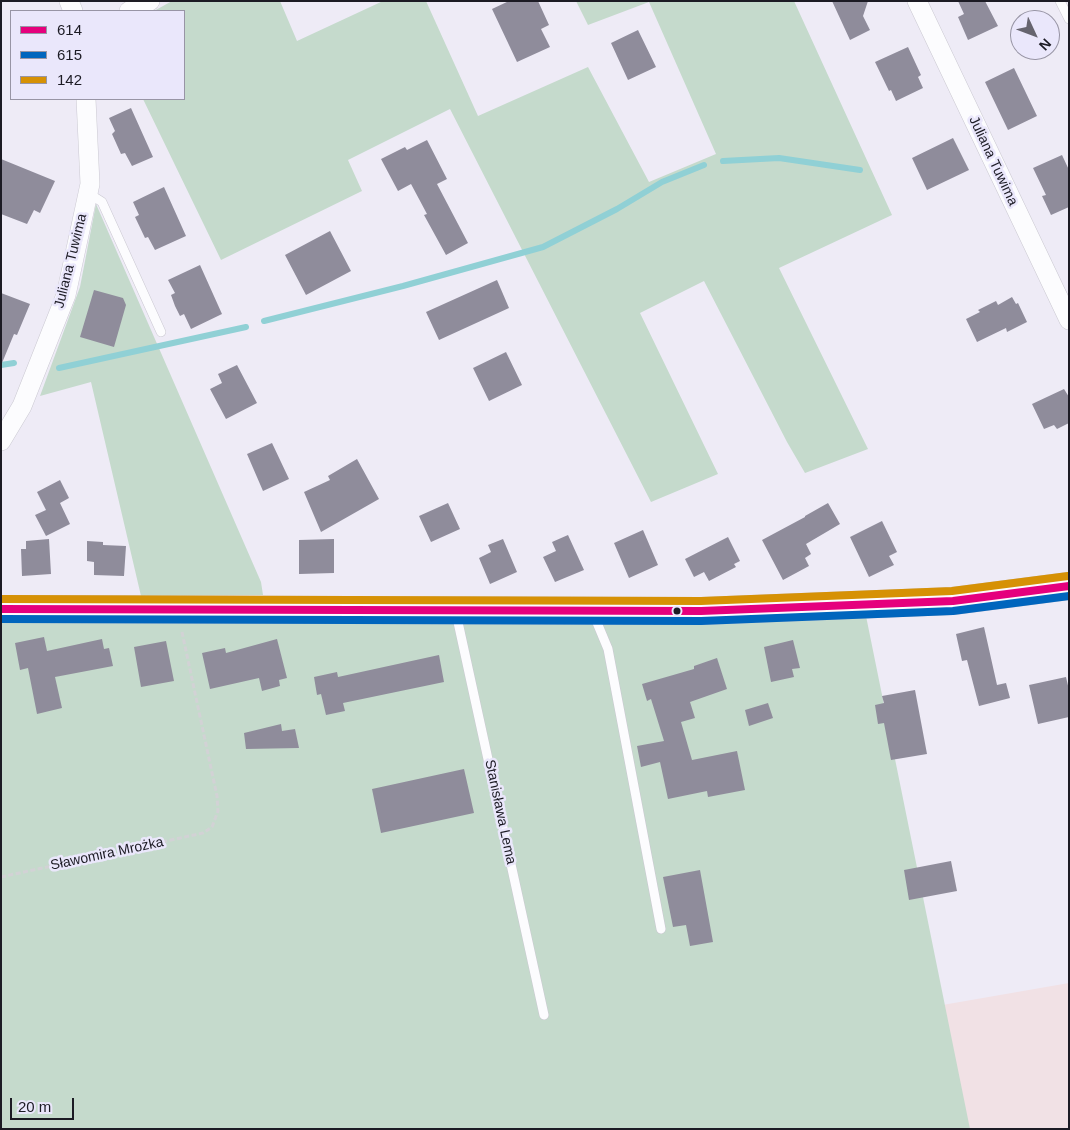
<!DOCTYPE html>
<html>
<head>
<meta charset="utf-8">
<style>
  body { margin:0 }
  #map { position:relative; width:1070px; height:1130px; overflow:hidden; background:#eeebf6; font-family:Arial,sans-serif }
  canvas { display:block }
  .frame { position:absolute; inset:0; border:2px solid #1c1b24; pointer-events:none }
  .legend { position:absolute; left:10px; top:10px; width:175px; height:90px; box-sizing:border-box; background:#eae7fb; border:1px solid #9895a5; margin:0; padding:6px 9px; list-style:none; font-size:15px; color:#1c1b24 }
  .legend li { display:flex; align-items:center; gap:10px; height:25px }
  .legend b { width:25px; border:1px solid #9895a5 }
  .north { position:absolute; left:1010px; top:10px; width:50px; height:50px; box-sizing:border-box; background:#eae7fb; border:1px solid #9895a5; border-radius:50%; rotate:133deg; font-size:14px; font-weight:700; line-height:20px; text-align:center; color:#1c1b24 }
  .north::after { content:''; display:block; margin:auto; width:18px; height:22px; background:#66646e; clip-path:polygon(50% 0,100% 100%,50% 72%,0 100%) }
  .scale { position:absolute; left:10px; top:1098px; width:64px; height:22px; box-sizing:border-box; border:2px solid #1c1b24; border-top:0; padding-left:6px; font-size:15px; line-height:18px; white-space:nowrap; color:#1c1b24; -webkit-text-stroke:4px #eae7fb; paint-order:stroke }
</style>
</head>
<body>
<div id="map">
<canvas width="1070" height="1130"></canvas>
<div class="frame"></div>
<ul class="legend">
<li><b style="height:6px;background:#e5007d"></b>614</li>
<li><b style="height:6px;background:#0065bd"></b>615</li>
<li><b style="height:6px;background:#d69105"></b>142</li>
</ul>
<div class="north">N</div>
<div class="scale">20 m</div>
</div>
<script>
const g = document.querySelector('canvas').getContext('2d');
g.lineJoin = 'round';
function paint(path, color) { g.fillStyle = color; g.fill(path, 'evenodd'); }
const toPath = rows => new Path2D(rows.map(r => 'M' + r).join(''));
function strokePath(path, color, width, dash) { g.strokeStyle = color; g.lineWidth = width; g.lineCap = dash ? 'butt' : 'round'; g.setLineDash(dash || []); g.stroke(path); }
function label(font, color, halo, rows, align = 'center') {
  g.font = font + ' Arial,sans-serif'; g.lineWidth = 5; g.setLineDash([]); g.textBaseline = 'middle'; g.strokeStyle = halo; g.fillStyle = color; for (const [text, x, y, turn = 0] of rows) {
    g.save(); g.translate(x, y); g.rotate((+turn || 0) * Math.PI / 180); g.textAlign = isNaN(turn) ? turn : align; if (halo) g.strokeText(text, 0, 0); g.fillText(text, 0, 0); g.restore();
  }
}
const commercial = toPath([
  [1069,983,1069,1129,836,1129,816,1027]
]);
const green = toPath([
  [172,1,280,1,297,41,383,1,426,1,478,116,588,67,649,182,716,154,649,2,588,25,576,1,794,1,892,215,779,268,868,449,805,473,787,442,704,281,640,313,718,474,651,502,450,109,348,160,362,191,221,260,143,99,184,99,184,11,154,11],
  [96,204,261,582,263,595,141,596,91,382,40,396,80,287],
  [1,611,866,616,970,1129,1,1129]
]);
const stream = toPath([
  [723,161,779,158,860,170],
  [264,321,403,286,543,247,617,209,662,182,704,165],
  [1,365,14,363],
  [59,368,246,327]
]);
const building = toPath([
  [509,1,538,1,549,25,541,29,550,47,517,62,492,9],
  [832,1,868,1,863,16,870,30,850,40],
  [958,1,985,1,998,26,968,40,958,17,964,14],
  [638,30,656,67,628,80,611,43],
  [908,47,921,75,918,77,923,88,896,101,891,90,889,91,875,62],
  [1014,68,1037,116,1008,130,985,82],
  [131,108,153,157,132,166,125,153,121,154,112,134,115,131,109,118],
  [953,138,969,170,927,190,912,158],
  [427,140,447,179,437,184,468,243,446,255,424,215,427,214,411,184,398,191,381,159,405,147,407,150],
  [1062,155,1069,170,1069,207,1051,215,1042,196,1046,195,1033,168],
  [1,159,55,181,40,213,34,210,27,224,1,214],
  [164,187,186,236,155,250,148,237,145,238,135,217,139,215,133,202],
  [330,231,351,271,306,295,285,255],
  [200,265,222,314,191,329,184,314,180,316,175,306,171,295,175,293,168,280],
  [497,280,509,308,439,340,426,312],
  [94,290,123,298,126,305,114,347,80,337],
  [1,293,30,304,17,335,14,334,2,363],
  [1012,297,1016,304,1018,303,1027,322,1007,332,1006,328,977,342,966,319,980,312,978,310,996,301,998,305],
  [506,352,522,385,489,401,473,368],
  [237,365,257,403,226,419,210,389,222,383,218,374],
  [1064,389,1069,397,1069,423,1057,429,1054,425,1044,429,1032,404],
  [272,443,289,479,263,491,247,454],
  [357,459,379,499,321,532,304,492,330,480,328,476],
  [60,480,69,498,60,503,70,524,46,536,35,515,46,510,37,492],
  [448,503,460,529,431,542,419,516],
  [828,503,840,524,806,544,811,554,805,558,809,566,783,580,762,540,805,517,805,516],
  [882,521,897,552,889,556,894,565,869,577,850,537],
  [643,530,658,565,629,578,614,543],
  [568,535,584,570,555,582,543,557,556,551,552,542],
  [728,537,740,561,734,564,736,567,709,581,704,572,694,577,685,559],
  [49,539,51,574,22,576,21,549,26,549,26,541],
  [334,539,334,573,299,574,299,540],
  [503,539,517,572,490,584,479,558,491,552,488,545],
  [87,541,103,542,103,545,126,546,124,576,94,575,94,562,87,561],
  [984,627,997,685,1006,683,1010,698,979,706,967,660,962,661,956,634],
  [44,637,47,651,102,639,104,649,109,648,113,666,55,677,62,708,37,714,28,668,20,670,15,643],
  [277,639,287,678,279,680,280,686,262,691,259,678,210,689,202,653,225,648,226,653],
  [793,640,800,668,792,669,794,677,771,682,764,647],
  [166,641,174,681,141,687,134,647],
  [439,655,444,682,343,703,345,711,326,715,321,694,317,695,314,677,337,672,338,677],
  [717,658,727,689,690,702,695,718,681,722,692,760,737,751,745,790,708,797,707,791,668,799,660,762,641,767,637,746,664,741,651,699,647,701,642,684,694,669,694,666],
  [1066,677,1069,690,1069,717,1038,724,1029,685],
  [915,690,927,754,891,760,884,723,878,724,875,705,884,703,882,696],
  [768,703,773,718,749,726,745,710],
  [281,724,282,731,295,729,299,748,246,749,244,733],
  [464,769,474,813,381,833,372,789],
  [951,861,957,891,909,900,904,870],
  [700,870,713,942,690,946,686,925,673,927,663,877]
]);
const path = toPath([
  [1,877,203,833,212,827,218,811,217,796,182,632]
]);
const lane = toPath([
  [1060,1,1069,19],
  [88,193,102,202,161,332],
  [456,613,544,1015],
  [593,613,608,649,661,929]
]);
const street = toPath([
  [69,1,73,11],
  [917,1,1069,320],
  [129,11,150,1],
  [1,441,22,406,66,295,90,184,86,99]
]);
const secondary = toPath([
  [1,609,701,611,953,601,1069,586]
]);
const bus1 = toPath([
  [1,609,701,611,953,601,1069,586]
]);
const bus2 = toPath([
  [1,619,701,621,953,611,1069,596]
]);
const bus3 = toPath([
  [1,599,701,601,952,591,1068,576]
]);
const markers = [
  [677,611,4.5,"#1c1b24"]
];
const streetNames = [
  ["Juliana Tuwima",993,161,65],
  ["Juliana Tuwima",71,261,-76],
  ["Stanisława Lema",500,812,78],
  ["Sławomira Mrożka",107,854,-12]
];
paint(commercial, '#f1e1e5');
paint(green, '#c5dacc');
strokePath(stream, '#90d0d5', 6);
paint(building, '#8f8c9b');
strokePath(lane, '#cac8d1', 10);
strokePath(street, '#cac8d1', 20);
strokePath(secondary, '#cac8d1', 28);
strokePath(path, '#d2d2d5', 3, [5, 2.5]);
strokePath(lane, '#fcfcfe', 9);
strokePath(street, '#fcfcfe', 19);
strokePath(secondary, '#fcfcfe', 26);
strokePath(bus1, '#e5007d', 8);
strokePath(bus2, '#0065bd', 8);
strokePath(bus3, '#d69105', 8);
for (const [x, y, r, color] of markers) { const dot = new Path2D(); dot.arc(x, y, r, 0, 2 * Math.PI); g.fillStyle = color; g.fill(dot); strokePath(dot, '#eae7fb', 2); }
label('14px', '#1c1b24', '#eae7fb', streetNames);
</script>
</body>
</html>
